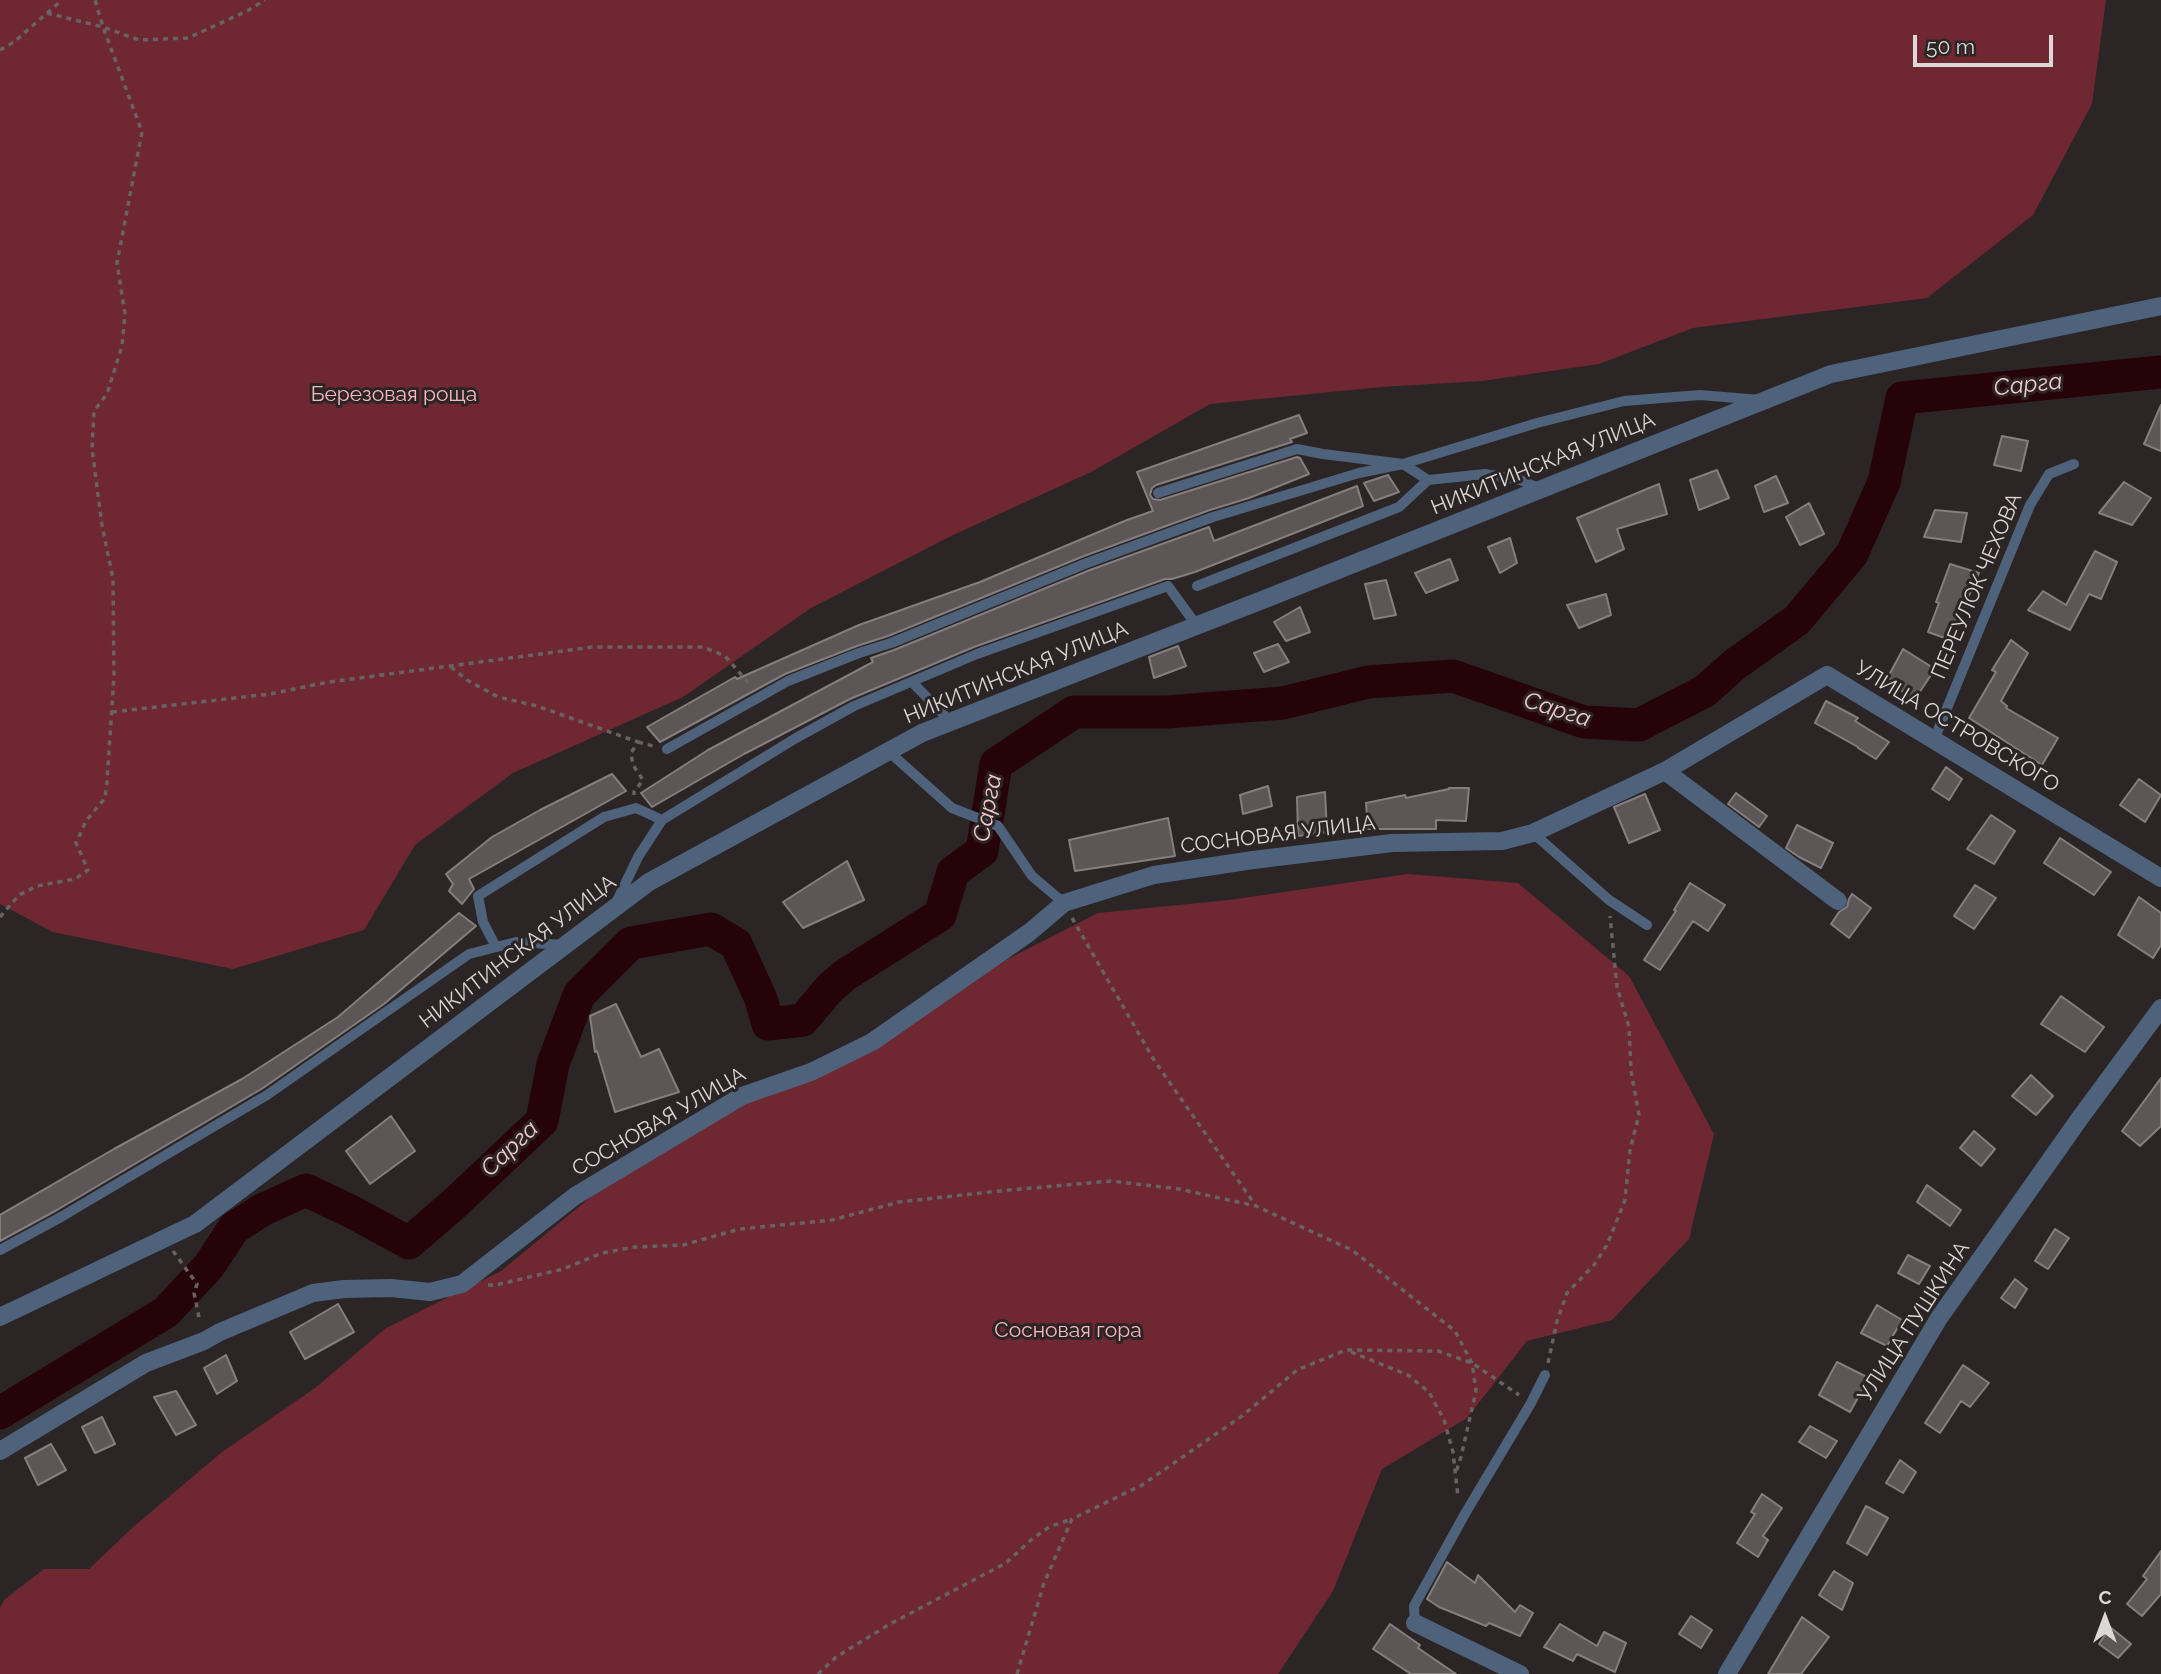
<!DOCTYPE html>
<html>
<head>
<meta charset="utf-8">
<style>
  body { margin:0 }
  #map { position:relative; width:2161px; height:1674px; overflow:hidden; background:#2b2526; font-family:Raleway,sans-serif }
  canvas { display:block }
  .north { position:absolute; left:2070px; top:1583px; width:70px; height:70px; -webkit-text-stroke:5px #2b2526; paint-order:stroke; rotate:0deg; font-size:19px; font-weight:700; line-height:28px; text-align:center; color:#dcd8d8 }
  .north::after { content:''; display:block; margin:auto; width:24px; height:32px; background:#dcd8d8; clip-path:polygon(50% 0,100% 100%,50% 72%,0 100%) }
  .scale { position:absolute; left:1913px; top:35px; width:140px; height:32px; box-sizing:border-box; border:4px solid #dcd8d8; border-top:0; padding-left:9px; font-size:21px; line-height:24px; white-space:nowrap; color:#dcd8d8; -webkit-text-stroke:5px #2b2526; paint-order:stroke }
</style>
</head>
<body>
<div id="map">
<canvas width="2161" height="1674"></canvas>
<div class="north">С</div>
<div class="scale">50 m</div>
</div>
<script>
const g = document.querySelector('canvas').getContext('2d');
g.lineJoin = 'round';
function paint(path, color) { g.fillStyle = color; g.fill(path, 'evenodd'); }
const toPath = rows => new Path2D(rows.map(r => 'M' + r).join(''));
function strokePath(path, color, width, dash) { g.strokeStyle = color; g.lineWidth = width; g.lineCap = dash ? 'butt' : 'round'; g.setLineDash(dash || []); g.stroke(path); }
function label(font, color, halo, rows, align = 'center') {
  g.font = font + ' Raleway,sans-serif'; g.lineWidth = 6; g.setLineDash([]); g.textBaseline = 'middle'; g.strokeStyle = halo; g.fillStyle = color; for (const [text, x, y, turn = 0] of rows) {
    g.save(); g.translate(x, y); g.rotate((+turn || 0) * Math.PI / 180); g.textAlign = isNaN(turn) ? turn : align; if (halo) g.strokeText(text, 0, 0); g.fillText(text, 0, 0); g.restore();
  }
}
const green = toPath([
  [0,0,2106,0,2092,104,2033,215,1927,298,1693,328,1599,364,1482,381,1381,387,1210,404,1091,472,951,536,811,608,683,697,513,773,415,845,364,930,233,969,53,932,0,904],
  [1408,874,1518,883,1629,976,1714,1134,1689,1239,1612,1320,1527,1341,1467,1418,1382,1469,1333,1591,1278,1674,0,1674,0,1607,5,1599,44,1569,89,1569,132,1528,222,1452,315,1388,386,1328,501,1271,593,1195,744,1103,855,1060,994,966,1098,913,1229,900]
]);
const river = toPath([
  [0,1413,166,1312,209,1266,234,1228,262,1210,306,1190,354,1213,409,1243,454,1204,542,1121,553,1064,579,995,631,943,711,929,736,944,761,999,768,1024,803,1020,829,989,845,975,940,915,953,872,982,851,996,764,1074,712,1166,712,1283,703,1368,682,1453,676,1584,722,1639,725,1705,691,1734,665,1797,620,1852,554,1884,482,1902,398,2161,372]
]);
const building = toPath([
  [2161,405,2161,451,2144,444,2161,405],
  [1299,415,1307,433,1290,439,1292,442,1156,485,1152,488,1150,495,1153,499,1160,500,1297,457,1300,458,1309,474,1249,498,1210,510,1084,556,888,636,857,646,785,674,660,742,647,727,735,677,737,679,859,625,980,582,1127,520,1153,511,1137,472,1299,415],
  [2002,436,2028,441,2021,471,1994,465,2002,436],
  [1717,470,1729,498,1699,510,1690,480,1717,470],
  [1388,475,1399,492,1374,501,1364,483,1388,475],
  [1776,476,1788,503,1764,512,1755,486,1776,476],
  [2124,482,2151,498,2132,525,2099,513,2124,482],
  [1659,484,1667,514,1617,529,1624,549,1596,562,1577,518,1659,484],
  [1357,486,1363,506,1195,572,1172,579,1165,579,974,647,850,699,744,754,652,807,641,793,708,750,873,662,871,658,894,650,1090,570,1209,527,1214,541,1357,486],
  [1809,503,1824,534,1800,545,1786,517,1809,503],
  [1935,510,1967,513,1961,542,1924,537,1935,510],
  [1510,538,1517,563,1500,573,1488,547,1510,538],
  [2095,551,2117,562,2101,599,2089,594,2070,630,2028,610,2043,591,2066,605,2095,551],
  [1450,559,1458,580,1426,593,1415,573,1450,559],
  [1950,564,1979,573,1957,622,1959,623,1953,641,1928,632,1939,603,1936,602,1950,564],
  [1386,580,1396,615,1374,619,1365,584,1386,580],
  [1606,594,1611,615,1579,628,1567,605,1606,594],
  [1300,607,1310,632,1286,641,1274,622,1300,607],
  [2011,640,2028,653,2001,701,2007,706,2006,708,2058,738,2042,765,1969,718,1996,672,1992,670,2011,640],
  [1278,644,1289,662,1264,672,1254,653,1278,644],
  [1178,646,1186,666,1154,678,1149,657,1178,646],
  [1903,649,1935,669,1913,702,1888,677,1903,649],
  [1826,701,1858,718,1855,721,1889,742,1876,759,1858,748,1858,747,1815,723,1826,701],
  [1946,767,1962,779,1949,800,1932,789,1946,767],
  [612,774,626,791,469,879,474,889,462,904,449,891,453,884,446,874,492,837,540,810,612,774],
  [2139,779,2161,795,2145,822,2120,805,2139,779],
  [1268,786,1272,806,1243,814,1240,795,1268,786],
  [1449,788,1469,788,1466,821,1436,820,1436,829,1368,829,1366,803,1405,795,1406,798,1449,789,1449,788],
  [1325,792,1327,832,1298,836,1297,797,1325,792],
  [1736,793,1767,816,1759,827,1728,804,1736,793],
  [1645,794,1660,830,1629,843,1614,807,1645,794],
  [1991,815,2015,831,1994,864,1967,849,1991,815],
  [1168,818,1175,856,1075,871,1069,840,1168,818],
  [1797,825,1833,843,1821,868,1799,857,1786,848,1797,825],
  [2060,838,2111,872,2094,895,2044,863,2060,838],
  [847,861,864,900,803,928,783,902,847,861],
  [1690,883,1725,905,1708,931,1693,921,1660,970,1644,960,1676,911,1674,910,1690,883],
  [1975,885,1996,898,1974,929,1954,916,1975,885],
  [1852,894,1871,908,1849,938,1831,924,1839,912,1847,907,1849,899,1852,894],
  [2139,897,2161,913,2161,945,2153,958,2118,935,2139,897],
  [459,913,476,926,384,1004,263,1088,57,1210,0,1241,0,1215,114,1149,242,1079,338,1017,459,913],
  [2061,996,2104,1027,2085,1052,2041,1024,2061,996],
  [616,1004,641,1057,659,1049,679,1092,615,1112,597,1051,595,1052,590,1016,616,1004],
  [2031,1075,2053,1096,2036,1115,2012,1096,2031,1075],
  [2161,1078,2161,1126,2140,1146,2122,1131,2161,1078],
  [391,1116,415,1151,370,1184,346,1151,391,1116],
  [1974,1131,1995,1149,1981,1166,1960,1148,1974,1131],
  [1927,1185,1961,1210,1950,1226,1917,1202,1927,1185],
  [2055,1229,2069,1238,2048,1269,2035,1261,2055,1229],
  [1908,1255,1930,1266,1919,1284,1898,1273,1908,1255],
  [2015,1279,2027,1289,2015,1308,2001,1298,2015,1279],
  [338,1304,354,1332,305,1359,290,1332,338,1304],
  [1877,1305,1902,1320,1887,1346,1861,1333,1877,1305],
  [226,1355,237,1381,217,1394,204,1368,226,1355],
  [1837,1362,1869,1378,1850,1412,1819,1395,1837,1362],
  [1963,1365,1989,1383,1970,1407,1961,1401,1940,1433,1925,1423,1963,1365],
  [176,1391,196,1425,176,1435,154,1397,176,1391],
  [102,1417,115,1444,95,1453,82,1427,102,1417],
  [1810,1426,1837,1441,1826,1458,1799,1442,1810,1426],
  [51,1444,66,1470,38,1485,25,1458,51,1444],
  [1900,1460,1916,1472,1903,1493,1886,1483,1900,1460],
  [1762,1494,1782,1508,1763,1536,1768,1540,1758,1557,1737,1543,1755,1514,1751,1512,1762,1494],
  [1866,1506,1888,1518,1867,1555,1847,1543,1866,1506],
  [2161,1551,2161,1594,2142,1616,2127,1604,2147,1579,2143,1576,2161,1551],
  [1447,1562,1475,1583,1478,1575,1515,1612,1520,1605,1533,1613,1520,1636,1489,1623,1486,1626,1439,1607,1427,1599,1447,1562],
  [1834,1571,1853,1583,1842,1610,1819,1595,1834,1571],
  [1691,1616,1712,1630,1701,1648,1679,1634,1691,1616],
  [1802,1617,1829,1637,1801,1674,1768,1674,1802,1617],
  [1390,1624,1420,1645,1418,1648,1456,1674,1411,1674,1373,1649,1390,1624],
  [1560,1624,1597,1646,1604,1632,1626,1643,1615,1672,1577,1654,1573,1661,1544,1647,1560,1624],
  [2110,1627,2131,1644,2118,1658,2099,1644,2110,1627]
]);
const path = toPath([
  [47,13,103,27,139,40,188,38,247,11,265,0],
  [0,50,14,42,62,0],
  [451,667,467,680,498,697,537,706,638,742,631,753,633,765,643,780,634,792,634,795],
  [112,712,270,694,329,682,593,647,703,647,725,656,752,687],
  [638,742,653,746],
  [0,917,19,895,37,886,75,879,88,870,76,843,86,821,105,798,107,782,114,675,113,579,102,525,92,449,94,411,107,394,122,346,125,314,117,263,142,132,103,27,95,0],
  [1072,918,1154,1060,1256,1206,1352,1250,1455,1331,1472,1363,1476,1391,1461,1457,1455,1475],
  [173,1251,197,1284,194,1293,200,1322],
  [488,1285,496,1285,563,1269,602,1253,635,1247,683,1245,740,1229,832,1220,899,1202,999,1191,1111,1181,1179,1189,1256,1206],
  [1351,1352,1408,1375,1429,1392,1444,1420,1453,1452,1458,1497],
  [1548,1363,1557,1321,1567,1293,1594,1265,1607,1245,1625,1200,1630,1150,1639,1115,1631,1071,1629,1027,1617,987,1610,916],
  [818,1674,836,1657,890,1624,1006,1563,1031,1540,1049,1527,1072,1519],
  [1017,1674,1044,1583,1072,1519,1142,1485,1242,1416,1297,1370,1346,1350,1438,1351,1472,1363,1519,1395]
]);
const service = toPath([
  [1158,493,1297,449,1323,454,1403,464,1428,480],
  [1197,586,1399,507,1428,480,1485,474,1520,480,1541,489],
  [912,682,951,722],
  [1934,740,2030,505,2049,474,2074,464],
  [667,749,788,681,859,653,891,643,1087,563,1213,517,1359,473,1403,464,1537,423,1624,401,1700,395,1760,400],
  [888,751,952,808,998,826,1032,876,1064,903],
  [1533,833,1609,900,1647,925],
  [617,901,638,857,662,820,796,738,854,706,977,654,1168,586,1197,626],
  [496,947,483,922,478,896,604,817,636,808,662,820],
  [0,1250,61,1217,267,1095,469,954,516,942,564,945],
  [1415,1623,1414,1606,1466,1512,1531,1403,1545,1375]
]);
const minor = toPath([
  [1665,771,1838,901],
  [0,1451,146,1363,204,1341,220,1332,313,1293,344,1289,391,1288,430,1292,462,1284,575,1196,742,1096,811,1072,872,1042,1030,932,1064,903,1154,875,1253,860,1392,843,1502,841,1533,833,1665,771,1827,675,2161,878],
  [1415,1623,1520,1674],
  [1727,1674,1939,1318,2080,1118,2161,1008]
]);
const tertiary = toPath([
  [0,1317,195,1224,649,882,922,733,1270,597,1831,374,2161,306]
]);
const parkNames = [
  ["Березовая роща",394,395],
  ["Сосновая гора",1068,1331]
];
const streetNames = [
  ["НИКИТИНСКАЯ УЛИЦА",1543,464,-22],
  ["ПЕРЕУЛОК ЧЕХОВА",1977,586,-67],
  ["НИКИТИНСКАЯ УЛИЦА",1016,673,-22],
  ["УЛИЦА ОСТРОВСКОГО",1957,727,31],
  ["СОСНОВАЯ УЛИЦА",1278,835,-7],
  ["НИКИТИНСКАЯ УЛИЦА",518,952,-37],
  ["СОСНОВАЯ УЛИЦА",659,1122,-30],
  ["УЛИЦА ПУШКИНА",1914,1322,-57]
];
const waterNames = [
  ["Сарга",2028,385,-6],
  ["Сарга",1557,710,17],
  ["Сарга",988,808,-79],
  ["Сарга",510,1149,-44]
];
paint(green, '#6f2831');
strokePath(river, '#260308', 33);
paint(building, '#5d5656');
strokePath(building, '#857e7e', 2);
strokePath(path, '#686263', 3.5, [5, 5]);
strokePath(service, '#4e637b', 10);
strokePath(minor, '#4e637b', 18);
strokePath(tertiary, '#4e637b', 18);
label('21px', '#fbb7bb', '#2b2526', parkNames);
label('21px', '#dcd8d8', '#2b2526', streetNames);
label('italic 23px', '#f9cacc', '#2b2526', waterNames);
</script>
</body>
</html>
